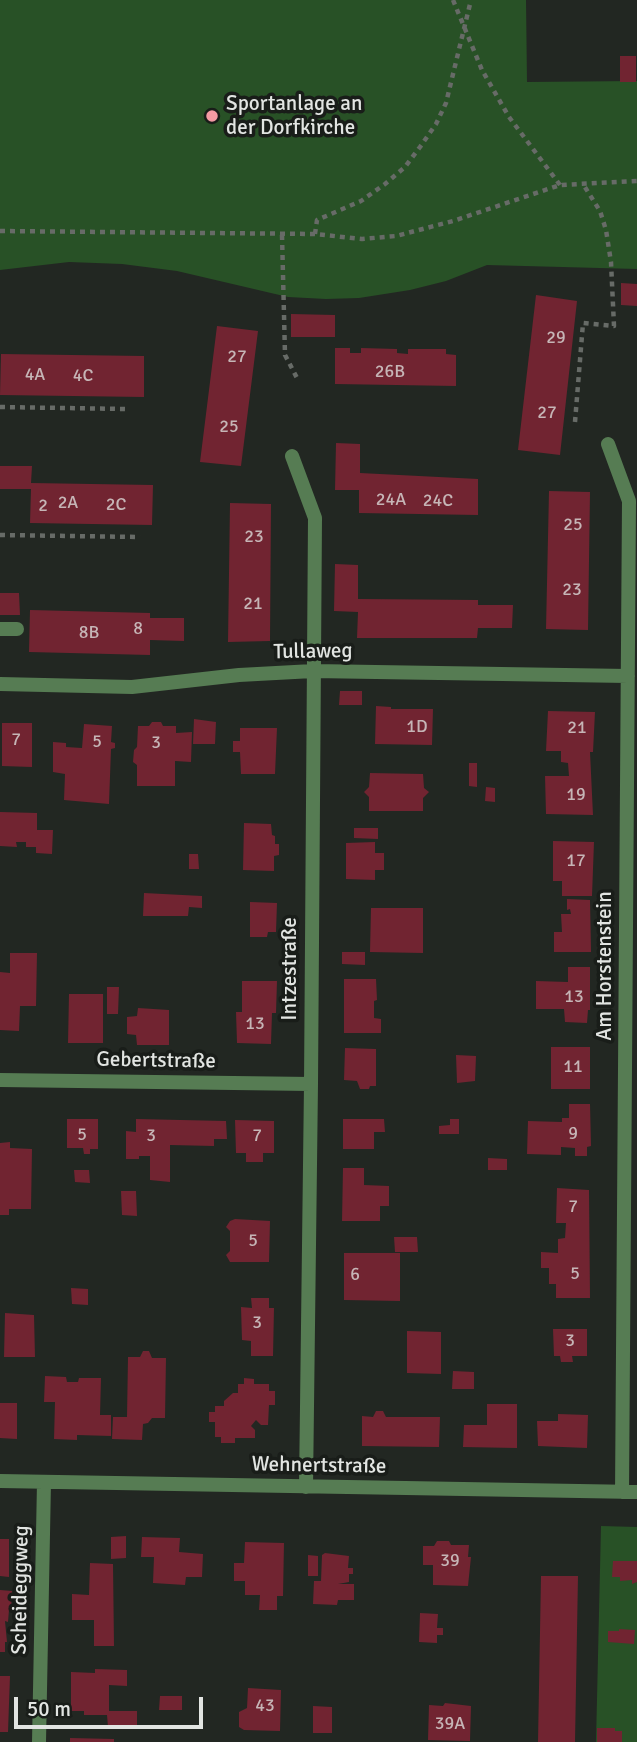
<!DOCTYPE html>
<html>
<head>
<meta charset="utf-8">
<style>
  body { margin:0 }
  #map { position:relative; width:637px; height:1742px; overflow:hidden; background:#222722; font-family:Signika,sans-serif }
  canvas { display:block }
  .scale { position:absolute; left:14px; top:1697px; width:189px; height:32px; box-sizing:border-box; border:4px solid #e2e5e2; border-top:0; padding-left:9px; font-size:21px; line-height:24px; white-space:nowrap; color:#e2e5e2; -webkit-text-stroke:5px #191d19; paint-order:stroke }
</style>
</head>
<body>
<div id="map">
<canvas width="637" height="1742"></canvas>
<div class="scale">50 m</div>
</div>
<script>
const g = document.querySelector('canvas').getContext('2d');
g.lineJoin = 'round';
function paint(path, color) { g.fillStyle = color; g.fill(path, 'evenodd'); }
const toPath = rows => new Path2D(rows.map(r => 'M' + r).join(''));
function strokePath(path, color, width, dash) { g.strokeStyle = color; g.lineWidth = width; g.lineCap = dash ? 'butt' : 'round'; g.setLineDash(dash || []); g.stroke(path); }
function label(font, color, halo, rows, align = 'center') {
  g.font = font + ' Signika,sans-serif'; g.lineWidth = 7; g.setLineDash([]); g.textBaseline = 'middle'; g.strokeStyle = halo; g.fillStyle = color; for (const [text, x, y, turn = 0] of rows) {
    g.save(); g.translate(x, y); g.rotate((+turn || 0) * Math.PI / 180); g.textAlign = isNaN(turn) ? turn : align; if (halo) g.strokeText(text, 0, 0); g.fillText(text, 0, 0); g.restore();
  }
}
const green = toPath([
  [0,0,526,0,527,82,637,81,637,269,487,265,446,281,410,290,359,298,326,299,288,297,177,271,122,264,69,262,0,270],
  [601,1526,637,1527,637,1742,596,1742]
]);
const building = toPath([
  [620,56,636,56,636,82,620,82],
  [621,283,637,284,637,306,621,305],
  [536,295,577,301,560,455,518,450],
  [291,314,335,315,335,337,291,337],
  [217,326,258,331,241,466,200,462],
  [335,348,350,348,350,353,361,353,361,348,397,349,397,353,408,354,408,349,446,349,446,354,456,355,456,386,335,384],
  [1,354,144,356,144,397,0,395],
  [336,443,360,444,360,473,478,479,478,515,359,513,359,490,335,490],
  [0,466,32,466,31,483,153,485,152,525,30,523,31,489,0,489],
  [549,491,590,492,588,630,546,629],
  [230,503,271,504,270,641,228,642],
  [335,564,358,565,358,599,478,600,478,605,513,605,512,628,478,628,477,638,357,638,358,612,334,611],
  [0,593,19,593,20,615,0,615],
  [30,610,150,613,150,618,184,618,184,641,150,640,150,655,29,652],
  [340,691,362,691,362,705,339,705],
  [376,706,391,707,391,709,433,709,432,745,375,744],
  [548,711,595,712,593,752,590,752,593,815,546,814,545,776,569,776,568,763,561,762,561,751,546,751],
  [194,719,216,722,215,744,193,744],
  [152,722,161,722,163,726,176,726,176,733,192,732,191,762,175,761,175,786,137,786,137,765,133,762,134,750,137,747,138,726,149,726],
  [2,723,32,723,32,767,2,766],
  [84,724,112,726,111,742,115,743,115,748,111,749,109,804,64,800,65,774,53,772,53,742,66,743,66,747,82,748],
  [240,728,277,728,275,774,241,774,240,752,233,752,233,741,240,741],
  [469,763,477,763,477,787,469,786],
  [370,773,423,774,424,788,429,792,423,798,423,811,369,811,369,797,364,792,369,787],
  [486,787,495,788,495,802,485,801],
  [0,812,37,813,37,830,53,830,52,854,36,853,36,847,26,847,26,842,16,842,17,847,0,846],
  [244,823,271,824,272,835,275,836,275,844,279,844,279,855,274,856,274,871,243,870],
  [354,828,378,828,378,839,354,838],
  [553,841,594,842,592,896,562,896,562,881,553,881],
  [375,842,375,853,384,853,384,870,375,870,375,880,346,879,346,843],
  [189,854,198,854,199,869,189,869],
  [144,893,202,896,202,908,189,907,188,916,143,916],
  [567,899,590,900,591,952,554,952,554,932,562,932,561,914,571,914,570,909,567,910],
  [250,902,277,903,276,932,268,932,267,937,250,937],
  [371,908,423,908,423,953,370,952],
  [342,952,365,952,365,965,342,964],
  [10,953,37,953,36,1006,20,1006,19,1031,0,1030,0,972,10,973],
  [568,967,590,967,590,1010,588,1010,587,1023,565,1022,564,1009,536,1009,536,981,568,982],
  [344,979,376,979,377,1000,374,1001,374,1018,381,1019,381,1033,344,1033],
  [242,981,277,981,276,1013,272,1013,271,1044,237,1043,236,1012,242,1012],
  [107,987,119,987,118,1014,107,1014],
  [69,994,103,994,103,1043,68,1043],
  [138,1008,169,1010,169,1045,137,1045,136,1035,127,1034,127,1017,137,1016],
  [551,1047,590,1047,590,1089,551,1089],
  [345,1048,376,1049,376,1086,370,1086,369,1089,360,1089,357,1081,344,1080],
  [456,1055,476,1056,475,1081,457,1083],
  [569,1104,590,1104,591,1146,587,1147,587,1156,575,1156,575,1148,561,1147,561,1155,527,1154,528,1121,562,1122,562,1118,569,1118],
  [67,1119,98,1119,98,1149,90,1149,90,1154,84,1154,83,1148,67,1148],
  [136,1119,226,1121,227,1139,214,1139,214,1146,170,1145,170,1182,150,1180,150,1156,139,1156,139,1159,126,1159,126,1131,136,1132],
  [343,1119,384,1119,385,1132,374,1132,374,1149,343,1149],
  [450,1119,459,1119,459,1134,439,1134,439,1126,450,1125],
  [235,1120,274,1121,274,1153,263,1153,263,1162,246,1162,246,1153,236,1153],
  [10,1142,10,1148,32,1149,31,1209,9,1209,9,1215,0,1215,0,1143],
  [488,1158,507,1159,507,1170,488,1170],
  [343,1168,364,1168,364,1185,389,1186,389,1206,380,1206,380,1221,342,1221],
  [74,1170,89,1170,90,1183,75,1182],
  [557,1188,589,1190,590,1298,556,1298,556,1284,549,1284,549,1268,541,1268,541,1252,558,1253,558,1239,565,1238,566,1223,556,1223],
  [121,1191,136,1191,137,1216,122,1215],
  [235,1219,270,1221,269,1262,230,1262,226,1255,230,1251,230,1231,226,1227,230,1221],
  [394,1237,417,1237,418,1252,395,1252],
  [344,1253,400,1253,400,1301,344,1300],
  [71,1288,88,1289,88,1305,72,1304],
  [251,1298,269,1298,269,1308,274,1308,273,1356,251,1356,251,1341,242,1340,241,1307,252,1308],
  [5,1313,34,1315,35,1357,4,1357],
  [553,1329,587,1329,587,1356,572,1356,573,1362,561,1362,560,1356,554,1356],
  [407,1331,441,1332,441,1374,407,1373],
  [143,1351,149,1351,152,1358,166,1358,165,1418,152,1418,148,1423,143,1424,142,1440,112,1439,113,1417,127,1417,128,1357,140,1357],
  [453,1371,474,1372,474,1389,452,1389],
  [45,1376,66,1377,67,1382,78,1382,79,1378,101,1378,100,1415,111,1415,111,1436,77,1435,77,1440,54,1439,55,1402,44,1402],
  [244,1378,254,1379,254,1384,269,1384,269,1391,275,1391,275,1405,269,1405,268,1425,261,1425,256,1420,251,1426,255,1430,255,1438,235,1438,235,1443,221,1443,221,1437,215,1437,215,1422,209,1422,209,1412,215,1412,215,1406,224,1406,224,1401,233,1393,238,1393,238,1384,244,1384],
  [0,1403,17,1403,17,1439,0,1438],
  [487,1404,517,1404,517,1448,463,1447,464,1425,487,1425],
  [376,1411,383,1411,386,1417,440,1417,439,1447,362,1446,362,1416,373,1417],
  [558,1414,588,1415,587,1448,538,1446,537,1421,558,1421],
  [126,1536,126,1558,111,1559,111,1537],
  [142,1537,180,1538,179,1552,203,1554,202,1577,186,1577,185,1585,153,1583,154,1557,141,1557],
  [0,1539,9,1539,9,1577,0,1576],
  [437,1541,449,1541,451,1545,469,1545,468,1557,471,1557,468,1586,433,1585,433,1565,423,1565,423,1546,434,1546],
  [245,1542,284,1543,283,1596,277,1596,277,1610,259,1610,260,1595,245,1595,245,1581,234,1581,234,1563,244,1563],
  [325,1553,349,1556,348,1568,353,1568,353,1574,349,1574,349,1582,338,1584,354,1584,354,1600,338,1600,337,1605,313,1604,314,1581,321,1581,322,1555],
  [308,1555,318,1556,318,1576,308,1576],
  [613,1561,637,1561,637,1582,632,1584,632,1580,620,1581,620,1577,612,1577],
  [90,1563,113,1564,114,1646,94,1646,94,1620,72,1620,72,1594,89,1595],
  [541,1576,578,1576,575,1742,538,1742],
  [0,1590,12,1591,11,1610,9,1610,8,1622,5,1621,7,1642,5,1642,5,1652,0,1652],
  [420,1613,438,1614,437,1628,443,1628,443,1635,437,1635,437,1643,419,1642],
  [619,1629,635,1630,634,1644,608,1642,608,1631,619,1631],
  [95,1669,127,1670,127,1686,109,1685,109,1711,137,1711,137,1728,108,1727,107,1715,84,1715,84,1711,71,1711,71,1672,95,1673],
  [0,1676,10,1676,8,1732,0,1732],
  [248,1688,281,1690,280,1731,244,1730,239,1727,239,1712,247,1708],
  [160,1696,182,1696,182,1710,159,1710],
  [445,1703,471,1706,470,1741,428,1740,429,1705,443,1706],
  [313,1706,332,1707,332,1733,313,1733],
  [597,1728,615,1728,615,1731,622,1731,622,1742,597,1742],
  [70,1738,114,1739,114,1742,70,1742]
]);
const path = toPath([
  [453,0,482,70,509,117,560,185],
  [0,231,315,234,362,239,396,236,453,221,560,185,637,181],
  [315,234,317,220,361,201,385,184,405,167,420,147,436,124,446,103,471,0],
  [282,235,285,355,297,378],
  [0,407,126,409],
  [575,422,583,323,614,326,611,262,606,230,600,211,583,184],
  [0,535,140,537]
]);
const service = toPath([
  [0,629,17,629]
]);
const minor = toPath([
  [608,444,629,501,622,1492],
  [292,456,315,518,311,1084,306,1487],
  [0,684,132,687,239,675,313,671,628,676],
  [0,1080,311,1084],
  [0,1481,637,1492],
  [39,1742,44,1482]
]);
const markers = [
  [212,116,7,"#f49aa3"]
];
const numberNames = [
  ["29",556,338],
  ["27",237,357],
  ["26B",390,372],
  ["4A",35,375],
  ["4C",83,376],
  ["27",547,413],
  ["25",229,427],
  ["24A",391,500],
  ["24C",438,501],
  ["2A",68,503],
  ["2C",116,505],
  ["2",43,506],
  ["25",573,525],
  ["23",254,537],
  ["23",572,590],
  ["21",253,604],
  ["8",138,629],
  ["8B",89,633],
  ["1D",417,727],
  ["21",577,728],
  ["7",16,740],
  ["5",97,742],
  ["3",156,743],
  ["19",576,795],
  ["17",576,861],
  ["13",574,997],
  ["13",255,1024],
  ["11",573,1067],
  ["9",573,1134],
  ["5",82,1135],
  ["3",151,1136],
  ["7",257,1136],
  ["7",573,1207],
  ["5",253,1241],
  ["5",575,1274],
  ["6",355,1275],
  ["3",257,1323],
  ["3",570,1341],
  ["39",450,1561],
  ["43",265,1706],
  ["39A",450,1724]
];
const poiNames = [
  ["Sportanlage an",226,104],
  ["der Dorfkirche",226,128]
];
const streetNames = [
  ["Tullaweg",313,652,-1],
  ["Am Horstenstein",605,966,-90],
  ["Intzestraße",290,969,-90],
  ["Gebertstraße",156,1061,1],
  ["Wehnertstraße",319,1466,1],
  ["Scheideggweg",21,1590,-89]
];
paint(green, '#285126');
paint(building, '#712431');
strokePath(path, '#676b67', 4.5, [5, 5]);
strokePath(service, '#567c53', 14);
strokePath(minor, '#567c53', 14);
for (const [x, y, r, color] of markers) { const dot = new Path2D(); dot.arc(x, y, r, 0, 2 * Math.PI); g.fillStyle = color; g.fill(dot); strokePath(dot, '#191d19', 2.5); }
label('18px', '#c6b5b6', null, numberNames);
label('21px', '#e2e5e2', '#191d19', poiNames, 'left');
label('21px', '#e2e5e2', '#191d19', streetNames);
</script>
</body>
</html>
